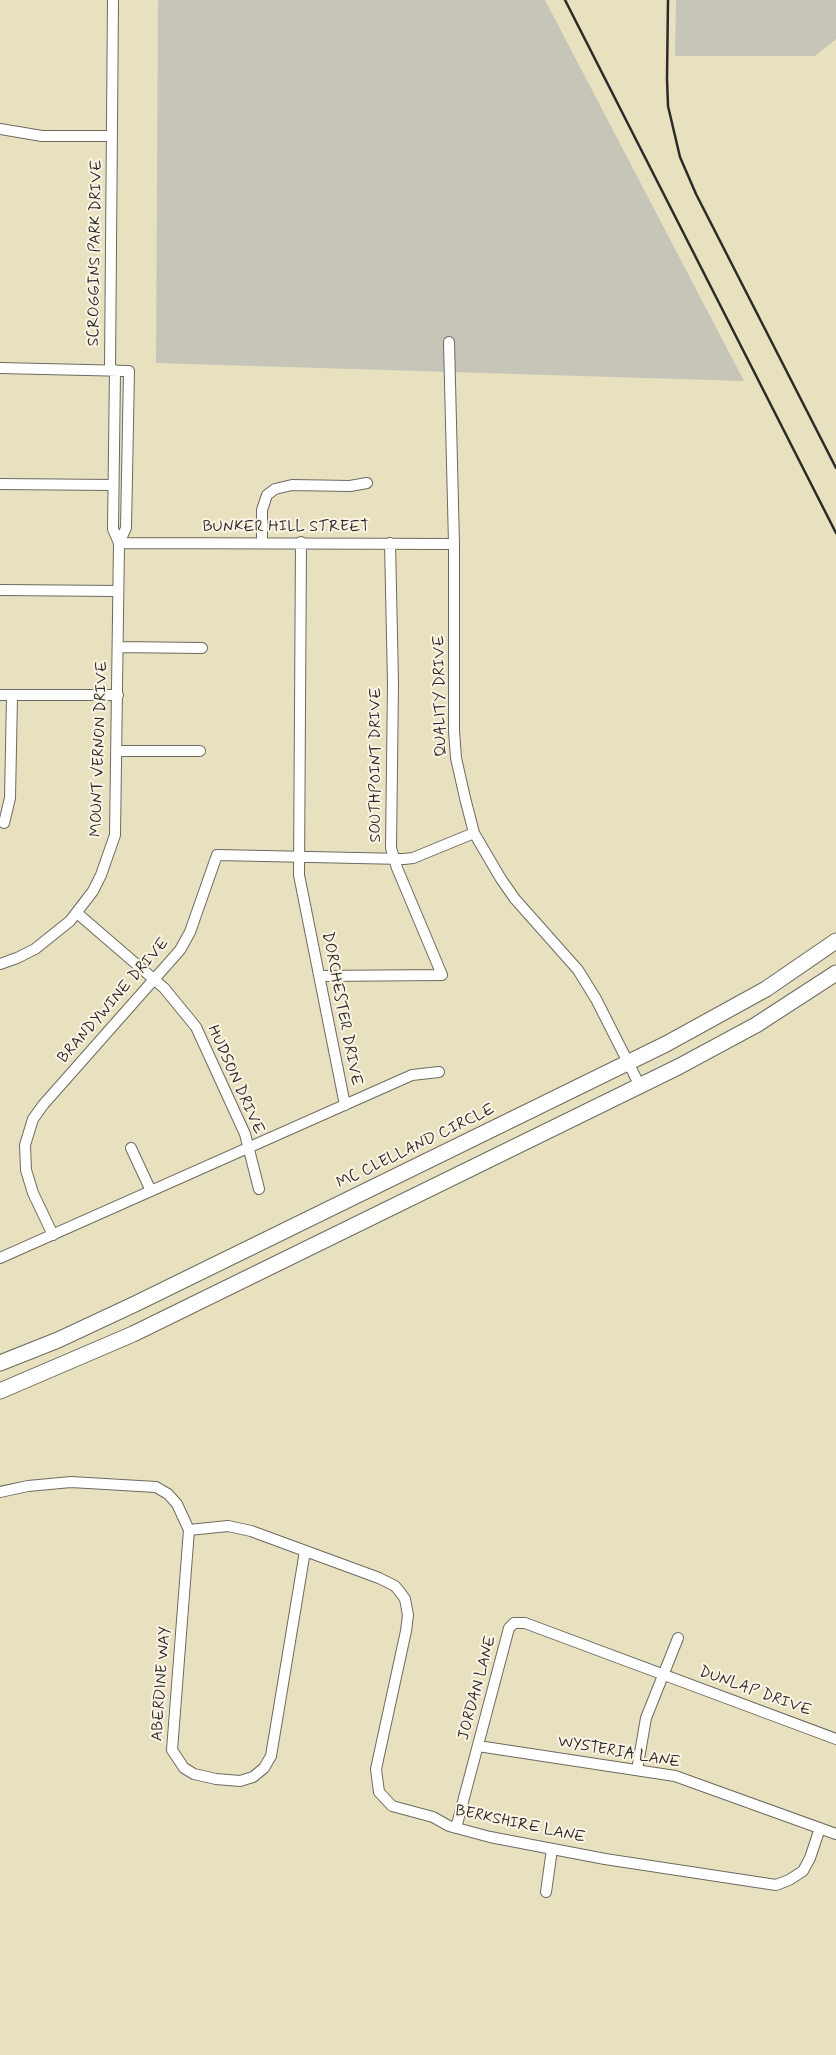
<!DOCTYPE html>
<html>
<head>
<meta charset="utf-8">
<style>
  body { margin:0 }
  canvas { display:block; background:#e8e1bf }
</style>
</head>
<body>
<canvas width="836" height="2055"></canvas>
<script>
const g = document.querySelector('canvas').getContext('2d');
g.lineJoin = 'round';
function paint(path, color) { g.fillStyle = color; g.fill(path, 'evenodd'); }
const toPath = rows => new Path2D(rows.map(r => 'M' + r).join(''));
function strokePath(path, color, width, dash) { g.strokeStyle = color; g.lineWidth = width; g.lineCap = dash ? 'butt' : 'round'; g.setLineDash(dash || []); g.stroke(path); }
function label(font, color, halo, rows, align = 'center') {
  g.font = font + ' Mynerve,sans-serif'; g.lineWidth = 4; g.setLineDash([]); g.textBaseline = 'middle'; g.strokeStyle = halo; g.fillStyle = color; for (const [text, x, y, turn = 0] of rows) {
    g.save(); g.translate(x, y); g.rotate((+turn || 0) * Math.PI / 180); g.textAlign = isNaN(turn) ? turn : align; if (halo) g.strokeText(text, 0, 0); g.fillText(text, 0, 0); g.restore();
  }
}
const industrial = toPath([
  [158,0,545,0,744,381,156,363],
  [676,0,836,0,836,39,815,56,675,56]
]);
const minor = toPath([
  [0,129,42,136,112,136],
  [449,342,454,544,454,731,456,758,465,798,474,833,501,879,515,899,578,970,596,999,640,1086],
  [0,368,129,371,126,528,119,543],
  [110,369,113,0],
  [0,484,113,485],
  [262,542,262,510,267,495,275,489,292,485,350,486,367,483],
  [301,542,299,875,345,1105],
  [119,543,454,544],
  [0,590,118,591],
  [118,647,202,648],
  [0,695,118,695],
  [117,751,200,751],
  [4,823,10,798,12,696],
  [77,913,164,988,196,1027,245,1134,259,1189],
  [0,964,17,958,35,949,70,921,93,891,101,875,115,835,119,543,113,529,115,370],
  [319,976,442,975,397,868,391,848,393,683,390,543],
  [131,1148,151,1191],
  [53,1235,33,1193,26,1170,25,1145,33,1119,43,1105,180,950,190,932,217,855,404,859,413,858,474,833],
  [0,1258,412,1075,439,1072],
  [0,1492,28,1486,71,1482,156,1487,168,1494,177,1504,189,1530,172,1750,184,1768,194,1774,216,1779,240,1781,253,1777,264,1768,271,1756,305,1551],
  [189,1530,228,1526,251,1531,379,1578,395,1586,400,1592,405,1599,408,1615,406,1631,376,1769,379,1792,392,1806,433,1817,449,1826,490,1837,605,1859,776,1885,789,1880,803,1871,810,1858,820,1828],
  [478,1746,675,1776,836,1834],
  [637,1770,646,1718,678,1638],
  [456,1828,509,1628,514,1623,525,1623,836,1739],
  [546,1892,552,1849]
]);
const highway = toPath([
  [0,1363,58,1340,135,1304,666,1044,766,989,836,941],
  [0,1391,133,1334,678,1067,756,1025,836,973]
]);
const rail = toPath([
  [565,0,836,533],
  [668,0,667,79,668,106,680,157,696,194,836,468]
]);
const streetNames = [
  ["SCROGGINS PARK DRIVE",96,253,-89],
  ["BUNKER HILL STREET",286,528],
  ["QUALITY DRIVE",441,696,-91],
  ["MOUNT VERNON DRIVE",100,749,-88],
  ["SOUTHPOINT DRIVE",377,765,-90],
  ["BRANDYWINE DRIVE",114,1001,-49],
  ["DORCHESTER DRIVE",341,1009,79],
  ["HUDSON DRIVE",235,1080,66],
  ["MC CLELLAND CIRCLE",416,1147,-26],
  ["ABERDINE WAY",162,1684,-86],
  ["JORDAN LANE",478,1688,-75],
  ["DUNLAP DRIVE",755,1692,20],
  ["WYSTERIA LANE",619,1753,10],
  ["BERKSHIRE LANE",520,1825,12]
];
paint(industrial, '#c6c5b8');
strokePath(minor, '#6d6b5f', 12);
strokePath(highway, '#6d6b5f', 17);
strokePath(minor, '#fff', 10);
strokePath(highway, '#fff', 15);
strokePath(rail, '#2b2b2b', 2.5);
label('16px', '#2b2b2b', '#fcf5e5', streetNames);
</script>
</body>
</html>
